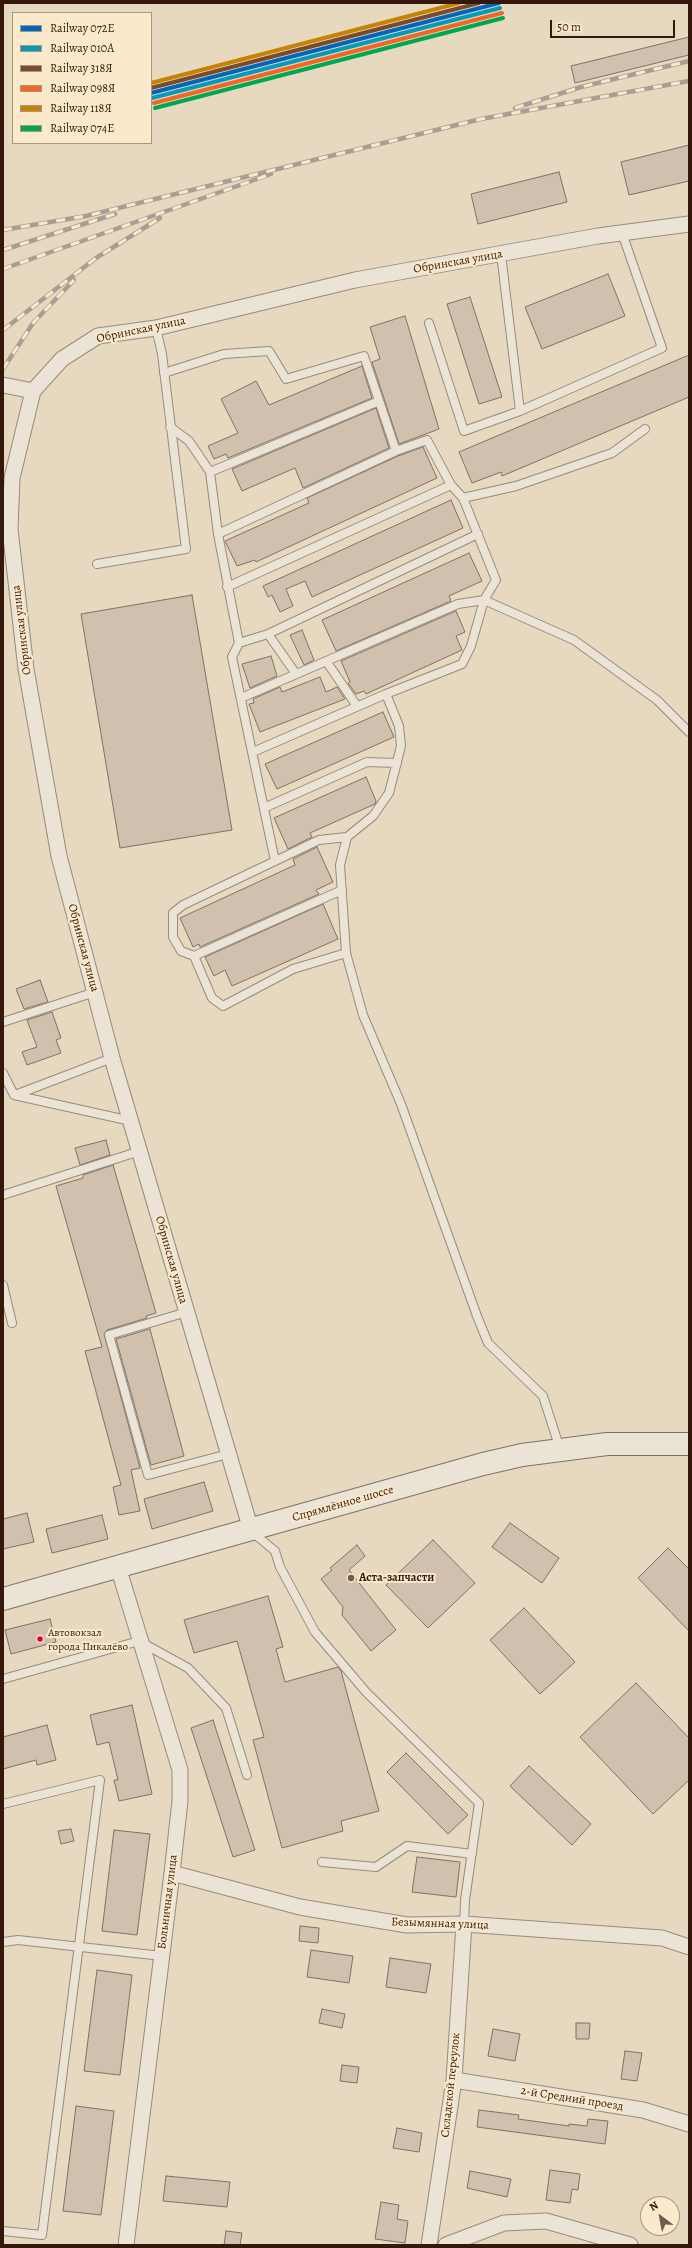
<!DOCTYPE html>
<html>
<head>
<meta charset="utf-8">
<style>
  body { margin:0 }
  #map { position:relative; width:692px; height:2248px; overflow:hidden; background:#e7d9c0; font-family:Alegreya,serif }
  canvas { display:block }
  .frame { position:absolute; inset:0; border:4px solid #35170b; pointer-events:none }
  .legend { position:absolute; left:12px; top:12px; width:140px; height:132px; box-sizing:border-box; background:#fae9cb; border:1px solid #ab957e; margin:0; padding:5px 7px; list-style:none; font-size:12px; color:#35170b }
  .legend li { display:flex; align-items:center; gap:8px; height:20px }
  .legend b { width:20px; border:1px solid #ab957e }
  .north { position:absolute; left:640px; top:2196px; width:40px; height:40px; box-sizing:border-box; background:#fae9cb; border:1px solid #ab957e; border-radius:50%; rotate:328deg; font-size:11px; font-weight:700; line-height:16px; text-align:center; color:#35170b }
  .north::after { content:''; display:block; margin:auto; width:14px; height:18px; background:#735b4a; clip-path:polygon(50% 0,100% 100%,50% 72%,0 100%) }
  .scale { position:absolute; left:550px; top:20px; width:125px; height:18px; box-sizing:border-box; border:2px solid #35170b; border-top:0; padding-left:5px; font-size:12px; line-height:14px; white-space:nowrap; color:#35170b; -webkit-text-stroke:3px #fae9cb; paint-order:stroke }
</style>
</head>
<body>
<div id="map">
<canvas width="692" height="2248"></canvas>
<div class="frame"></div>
<ul class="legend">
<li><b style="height:5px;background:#0065bd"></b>Railway 072Е</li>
<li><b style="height:5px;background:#059aba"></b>Railway 010А</li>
<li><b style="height:5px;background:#7a4b2a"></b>Railway 318Я</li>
<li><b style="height:5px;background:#f26522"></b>Railway 098Я</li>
<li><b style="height:5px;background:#c68203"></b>Railway 118Я</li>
<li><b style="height:5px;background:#00a651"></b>Railway 074Е</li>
</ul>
<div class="north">N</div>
<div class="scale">50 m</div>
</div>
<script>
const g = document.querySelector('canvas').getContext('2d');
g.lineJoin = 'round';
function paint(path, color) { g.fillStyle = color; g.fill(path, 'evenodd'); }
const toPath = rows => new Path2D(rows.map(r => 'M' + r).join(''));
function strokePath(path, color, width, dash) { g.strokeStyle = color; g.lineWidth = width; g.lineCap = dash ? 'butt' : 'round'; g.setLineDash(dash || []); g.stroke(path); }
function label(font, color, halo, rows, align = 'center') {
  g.font = font + ' Alegreya,serif'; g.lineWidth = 4; g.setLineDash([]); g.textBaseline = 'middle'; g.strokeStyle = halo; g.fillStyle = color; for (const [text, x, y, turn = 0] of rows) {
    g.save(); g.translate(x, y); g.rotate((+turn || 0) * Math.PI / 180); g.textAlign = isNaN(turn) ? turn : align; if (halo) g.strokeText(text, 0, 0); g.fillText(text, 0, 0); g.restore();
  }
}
const building = toPath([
  [689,37,689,55,575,83,571,66,689,37],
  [689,145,689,181,629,195,621,162,689,145],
  [559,172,567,202,478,224,471,194,559,172],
  [608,274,625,316,542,349,525,307,608,274],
  [470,297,502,397,479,404,447,304,470,297],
  [405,316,439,429,399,444,372,362,380,359,370,327,405,316],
  [689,355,689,397,502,476,501,472,472,483,459,452,689,355],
  [362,366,372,398,228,458,226,454,214,459,208,446,238,433,221,399,256,381,269,405,362,366],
  [376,408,389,448,303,488,295,468,242,491,232,469,376,408],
  [423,447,437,478,256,562,255,560,237,566,225,541,309,503,307,498,398,456,423,447],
  [451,500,463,528,312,597,305,581,286,589,293,606,280,612,272,595,268,597,263,586,451,500],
  [469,553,482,581,449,596,451,601,336,651,322,620,469,553],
  [192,595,232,830,120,848,81,614,192,595],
  [456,611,465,632,456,636,462,650,366,694,364,691,356,694,348,683,350,682,341,661,456,611],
  [302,630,314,660,304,665,290,635,302,630],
  [271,656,277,676,250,688,242,664,271,656],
  [320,677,326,692,337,687,345,699,260,732,249,704,254,703,253,699,280,687,282,692,320,677],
  [383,712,394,737,277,789,265,764,383,712],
  [366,777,376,801,375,804,310,833,312,837,288,849,274,818,366,777],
  [317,847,333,882,316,890,319,894,200,947,199,944,193,947,180,918,295,865,293,859,317,847],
  [323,904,338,939,232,986,225,970,214,976,205,957,323,904],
  [40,980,48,1002,24,1009,16,989,40,980],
  [52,1012,61,1038,56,1040,61,1053,27,1065,22,1052,37,1047,27,1020,52,1012],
  [106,1140,110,1155,80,1165,75,1148,106,1140],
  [113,1165,156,1313,146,1316,147,1318,107,1330,104,1334,140,1468,131,1470,140,1511,119,1515,113,1487,121,1485,85,1351,102,1347,56,1186,83,1178,83,1175,113,1165],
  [150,1329,184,1456,151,1465,116,1339,150,1329],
  [204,1482,213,1511,152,1529,144,1499,204,1482],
  [27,1513,34,1542,3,1549,3,1519,27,1513],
  [102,1515,108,1539,52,1553,46,1529,102,1515],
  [510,1523,559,1558,542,1583,492,1547,510,1523],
  [433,1540,475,1583,428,1628,386,1585,433,1540],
  [357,1545,365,1556,349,1570,396,1630,371,1651,342,1615,343,1607,321,1579,332,1570,330,1568,357,1545],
  [668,1548,689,1569,689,1631,638,1578,668,1548],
  [268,1596,283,1647,276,1649,285,1682,338,1667,341,1671,379,1811,341,1821,343,1831,282,1848,253,1740,264,1737,237,1641,194,1653,184,1620,268,1596],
  [524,1608,575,1662,540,1694,490,1640,524,1608],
  [50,1619,56,1642,11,1654,5,1630,50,1619],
  [636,1683,689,1738,689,1780,653,1814,580,1737,636,1683],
  [132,1705,152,1794,119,1801,114,1780,118,1780,109,1742,97,1745,90,1715,132,1705],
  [213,1720,255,1850,233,1857,191,1728,213,1720],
  [47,1725,56,1760,37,1765,36,1760,3,1769,3,1737,47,1725],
  [406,1753,468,1815,448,1834,387,1772,406,1753],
  [529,1766,591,1824,572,1845,510,1786,529,1766],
  [71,1829,74,1841,61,1844,58,1831,71,1829],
  [114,1830,150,1834,137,1935,102,1931,114,1830],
  [417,1857,460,1862,456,1897,412,1892,417,1857],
  [300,1926,319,1928,318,1943,299,1941,300,1926],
  [311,1950,353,1956,349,1983,307,1977,311,1950],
  [390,1958,431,1964,426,1993,386,1987,390,1958],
  [97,1970,132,1975,120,2075,84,2071,97,1970],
  [322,2009,345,2014,342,2028,319,2023,322,2009],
  [576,2023,590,2023,589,2039,576,2039,576,2023],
  [493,2029,520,2034,515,2061,488,2056,493,2029],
  [625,2051,642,2053,637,2081,621,2079,625,2051],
  [342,2065,359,2067,357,2083,340,2081,342,2065],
  [76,2106,114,2111,101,2215,63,2211,76,2106],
  [479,2110,519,2115,518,2119,569,2126,569,2124,587,2126,588,2119,608,2121,605,2144,477,2127,479,2110],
  [397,2128,422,2133,419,2152,393,2148,397,2128],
  [550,2170,580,2174,578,2190,572,2189,570,2203,546,2200,550,2170],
  [470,2171,511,2179,507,2197,467,2188,470,2171],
  [166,2176,230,2182,227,2207,163,2201,166,2176],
  [381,2202,399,2205,397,2219,408,2221,405,2243,375,2239,381,2202],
  [226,2231,242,2233,240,2245,224,2245,226,2231]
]);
const service = toPath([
  [501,254,520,411],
  [429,323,464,431,520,411,662,348,622,233],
  [164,373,224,354,269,351,286,379,364,356,396,451],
  [170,427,189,441,210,472,218,534,239,643,232,657,275,861],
  [210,472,379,401],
  [463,498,516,486,612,453,645,429],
  [218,534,396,451,427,440,451,485,463,498,496,580,484,600,471,646,462,664,386,694,253,752],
  [97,564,186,549,162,354,156,328],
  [227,587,451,485],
  [268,634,296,674],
  [239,643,268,634,478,534],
  [326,661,357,706],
  [386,694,399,726,401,746,389,793,373,816,347,837,340,865,346,953,363,1015,401,1104,477,1316,488,1343,543,1396,560,1449],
  [241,698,458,604,484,600,574,640,657,700,689,732],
  [264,808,367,762,397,763],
  [346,953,293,969,223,1006,212,998,194,956,181,951,173,937,173,913,183,905,319,840,347,837],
  [194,956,342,890],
  [3,1022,95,992],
  [3,1073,14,1095,131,1121],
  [15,1095,112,1058],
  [3,1195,140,1151],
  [3,1285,12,1323],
  [187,1312,109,1335,148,1475,228,1454],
  [252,1532,275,1551,280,1567,315,1632,366,1692,479,1803,465,1900,464,1924],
  [3,1679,139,1641,188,1668,226,1708,247,1775],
  [3,1804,100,1780,42,2235,3,2231],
  [322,1862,376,1867,407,1846,472,1854],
  [3,1942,18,1940,162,1956]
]);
const minor = toPath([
  [3,385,33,391],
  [251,1530,112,1058,59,856,26,669,10,529,12,478,33,391,62,359,98,336,156,328,355,280,598,236,689,224],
  [118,1567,180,1770,180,1801,172,1873,126,2245],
  [172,1873,300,1907,407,1925,464,1924,662,1938,689,1947],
  [454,2080,643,2110,689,2124],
  [429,2245,454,2080,464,1924],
  [446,2245,504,2223,546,2221,630,2245]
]);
const secondary = toPath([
  [3,1599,483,1464,522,1455,607,1444,689,1444]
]);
const rail = toPath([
  [515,108,581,87,689,61],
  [3,230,86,216,481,119,689,81],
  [3,250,115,214],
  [3,269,271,174],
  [3,330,96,258,160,218],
  [3,369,33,323,74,280]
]);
const rail1 = toPath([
  [151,93,499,3]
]);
const rail2 = toPath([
  [152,98,500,8]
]);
const rail3 = toPath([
  [151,88,479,3]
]);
const rail4 = toPath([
  [154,103,502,13]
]);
const rail5 = toPath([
  [151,83,459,3]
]);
const rail6 = toPath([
  [155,108,503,18]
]);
const markers = [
  [351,1578,4,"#735b4a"],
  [40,1639,3.5,"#e4002b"]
];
const busNames = [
  ["Автовокзал",48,1633],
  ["города Пикалёво",48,1647]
];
const streetNames = [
  ["Обринская улица",458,262,-10],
  ["Обринская улица",141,330,-12],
  ["Обринская улица",22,630,-97],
  ["Обринская улица",83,948,75],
  ["Обринская улица",171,1260,74],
  ["Спрямлённое шоссе",343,1504,-16],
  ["Больничная улица",168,1902,-83],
  ["Безымянная улица",440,1924,2],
  ["Складской переулок",451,2085,-84],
  ["2-й Средний проезд",572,2099,9]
];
const poiNames = [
  ["Аста-запчасти",359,1578]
];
paint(building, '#d0c0ad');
strokePath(building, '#7d7264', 1);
strokePath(service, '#978b7c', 10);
strokePath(minor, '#978b7c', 17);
strokePath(secondary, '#7d7264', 24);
strokePath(service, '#eae3d6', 8);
strokePath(minor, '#eae3d6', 15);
strokePath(secondary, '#eae3d6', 22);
strokePath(rail, '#a79f95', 4.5);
strokePath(rail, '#fae9cb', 3, [9]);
strokePath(rail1, '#0065bd', 4);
strokePath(rail2, '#059aba', 4);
strokePath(rail3, '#7a4b2a', 4);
strokePath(rail4, '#f26522', 4);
strokePath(rail5, '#c68203', 4);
strokePath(rail6, '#00a651', 4);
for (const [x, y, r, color] of markers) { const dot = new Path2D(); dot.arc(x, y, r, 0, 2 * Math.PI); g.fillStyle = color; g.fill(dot); strokePath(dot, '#fae9cb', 1.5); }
label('11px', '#35170b', '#fae9cb', busNames, 'left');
label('12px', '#35170b', '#fae9cb', streetNames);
label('bold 12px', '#35170b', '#fae9cb', poiNames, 'left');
</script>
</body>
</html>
